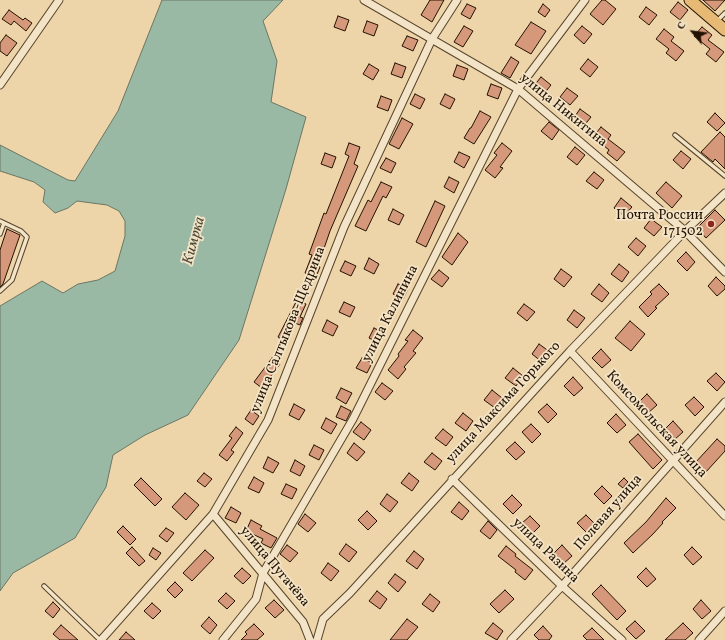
<!DOCTYPE html>
<html>
<head>
<meta charset="utf-8">
<style>
  body { margin:0 }
  #map { position:relative; width:725px; height:640px; overflow:hidden; background:#edd5a9; font-family:Vollkorn,serif }
  canvas { display:block }
  .north { position:absolute; left:673px; top:12px; width:40px; height:40px; -webkit-text-stroke:3px #f3e4c7; paint-order:stroke; rotate:299deg; font-size:11px; font-weight:700; line-height:16px; text-align:center; color:#241201 }
  .north::after { content:''; display:block; margin:auto; width:14px; height:18px; background:#241201; clip-path:polygon(50% 0,100% 100%,50% 72%,0 100%) }
</style>
</head>
<body>
<div id="map">
<canvas width="725" height="640"></canvas>
<div class="north">С</div>
</div>
<script>
const g = document.querySelector('canvas').getContext('2d');
g.lineJoin = 'round';
function paint(path, color) { g.fillStyle = color; g.fill(path, 'evenodd'); }
const toPath = rows => new Path2D(rows.map(r => 'M' + r).join(''));
function strokePath(path, color, width, dash) { g.strokeStyle = color; g.lineWidth = width; g.lineCap = dash ? 'butt' : 'round'; g.setLineDash(dash || []); g.stroke(path); }
function label(font, color, halo, rows, align = 'center') {
  g.font = font + ' Vollkorn,serif'; g.lineWidth = 3.5; g.setLineDash([]); g.textBaseline = 'middle'; g.strokeStyle = halo; g.fillStyle = color; for (const [text, x, y, turn = 0] of rows) {
    g.save(); g.translate(x, y); g.rotate((+turn || 0) * Math.PI / 180); g.textAlign = isNaN(turn) ? turn : align; if (halo) g.strokeText(text, 0, 0); g.fillText(text, 0, 0); g.restore();
  }
}
const water = toPath([
  [162,0,283,0,263,21,277,61,271,102,306,117,286,189,239,340,188,415,145,435,113,455,106,487,75,538,13,573,0,591,0,306,42,281,63,293,78,284,98,280,115,271,125,236,125,221,119,211,107,205,77,201,68,208,55,213,43,202,45,190,34,182,0,171,0,145,68,180,75,181,118,111,162,0]
]);
const building = toPath([
  [430,0,444,0,432,22,421,15,430,0],
  [602,0,605,0,616,9,603,25,590,14,602,0],
  [703,0,725,0,715,11,703,0],
  [678,2,688,10,680,20,670,12,678,2],
  [467,4,476,8,470,19,461,14,467,4],
  [543,4,550,10,545,17,538,12,543,4],
  [646,7,657,15,649,25,639,17,646,7],
  [9,10,23,20,25,18,32,23,26,31,14,21,11,25,2,19,9,10],
  [338,16,349,20,345,31,334,27,338,16],
  [367,21,378,25,374,36,363,32,367,21],
  [531,22,546,31,531,54,515,45,531,22],
  [464,26,473,31,463,47,454,42,464,26],
  [582,26,592,34,584,44,574,35,582,26],
  [702,27,712,35,708,40,724,52,716,62,706,54,710,49,694,36,702,27],
  [664,29,674,37,671,41,684,51,676,61,666,53,669,49,656,39,664,29],
  [6,35,17,43,7,56,0,51,0,43,6,35],
  [407,36,418,40,413,51,402,46,407,36],
  [511,57,519,62,510,78,501,73,511,57],
  [588,59,598,67,590,77,580,69,588,59],
  [395,63,406,67,402,78,391,74,395,63],
  [369,64,379,70,373,80,363,74,369,64],
  [457,65,468,69,464,80,453,76,457,65],
  [541,77,551,85,543,95,533,87,541,77],
  [491,84,502,88,498,99,487,95,491,84],
  [567,88,578,96,570,105,560,97,567,88],
  [415,94,425,99,420,109,410,104,415,94],
  [445,94,455,99,450,109,440,104,445,94],
  [381,96,392,100,388,111,377,107,381,96],
  [580,109,591,117,583,127,573,119,580,109],
  [480,111,491,117,474,144,464,138,470,128,471,128,480,111],
  [715,113,725,123,717,131,707,122,715,113],
  [402,118,413,124,399,149,389,144,402,118],
  [549,122,559,130,552,140,541,131,549,122],
  [601,127,611,135,608,139,625,152,617,161,607,153,609,150,593,137,601,127],
  [720,132,725,137,725,169,715,159,713,162,701,152,720,132],
  [349,143,360,147,354,164,358,166,330,231,318,266,320,267,316,277,305,273,312,255,309,254,324,213,326,214,349,156,345,154,349,143],
  [502,143,512,151,500,167,503,168,495,178,485,170,497,155,494,153,502,143],
  [575,147,585,155,577,165,567,157,575,147],
  [681,151,691,159,683,169,673,160,681,151],
  [459,152,470,157,464,168,454,162,459,152],
  [325,153,336,157,332,168,321,164,325,153],
  [386,158,396,163,391,173,380,168,386,158],
  [594,172,604,180,597,189,586,181,594,172],
  [449,177,459,182,454,193,444,187,449,177],
  [381,182,392,187,386,198,383,196,366,231,355,226,368,200,371,202,381,182],
  [666,182,682,196,672,208,656,193,666,182],
  [621,198,632,207,624,216,614,208,621,198],
  [435,201,445,206,426,247,416,242,435,201],
  [393,209,404,215,399,225,388,220,393,209],
  [715,210,725,220,706,238,697,228,715,210],
  [651,219,662,227,654,236,644,228,651,219],
  [7,229,20,235,3,284,0,287,0,250,7,229],
  [458,233,468,242,452,265,442,257,458,233],
  [636,238,646,246,638,256,628,247,636,238],
  [686,252,695,262,687,271,677,261,686,252],
  [369,258,379,264,374,274,364,269,369,258],
  [345,261,356,266,351,276,340,271,345,261],
  [619,264,629,272,622,282,611,274,619,264],
  [561,269,572,277,564,287,554,279,561,269],
  [439,270,449,278,442,287,431,279,439,270],
  [716,277,725,286,725,289,717,296,708,286,716,277],
  [398,284,408,289,403,299,393,294,398,284],
  [599,284,609,293,602,302,591,294,599,284],
  [659,284,669,294,655,307,657,308,648,317,639,307,652,294,650,292,659,284],
  [297,300,306,304,300,317,303,318,300,325,295,323,286,342,278,337,297,300],
  [344,302,355,307,350,317,339,312,344,302],
  [524,304,535,312,527,321,517,313,524,304],
  [574,310,585,318,577,328,567,320,574,310],
  [327,320,338,326,333,336,322,331,327,320],
  [630,321,645,334,631,351,615,338,630,321],
  [374,328,384,333,379,343,369,338,374,328],
  [413,330,423,338,413,351,416,353,404,367,406,369,398,379,388,370,399,356,398,354,408,341,405,340,413,330],
  [539,344,550,352,542,362,532,354,539,344],
  [601,349,611,360,602,368,592,358,601,349],
  [272,358,280,364,262,388,254,382,272,358],
  [362,358,372,363,367,373,356,368,362,358],
  [513,368,523,376,516,386,505,378,513,368],
  [716,373,725,382,717,391,707,381,716,373],
  [573,377,583,388,574,396,564,386,573,377],
  [382,383,393,391,385,400,375,392,382,383],
  [341,388,352,393,346,404,336,398,341,388],
  [492,390,502,398,495,408,484,400,492,390],
  [647,394,657,405,648,413,638,403,647,394],
  [694,397,704,407,695,416,685,405,694,397],
  [294,404,305,410,299,420,289,415,294,404],
  [547,404,557,414,548,423,538,412,547,404],
  [341,406,351,411,346,421,336,417,341,406],
  [251,410,259,416,253,425,245,419,251,410],
  [463,413,473,421,466,431,455,423,463,413],
  [616,414,626,425,617,433,607,423,616,414],
  [326,418,337,424,331,434,321,428,326,418],
  [673,421,683,432,674,440,664,430,673,421],
  [361,422,371,430,364,440,353,432,361,422],
  [531,424,541,434,532,443,522,432,531,424],
  [236,427,243,433,231,450,234,452,227,461,219,455,232,438,229,436,236,427],
  [443,429,453,437,446,446,435,438,443,429],
  [638,434,662,460,653,469,629,442,638,434],
  [717,439,725,446,725,451,705,473,695,463,717,439],
  [515,442,525,452,516,460,506,450,515,442],
  [354,443,365,452,357,461,347,453,354,443],
  [314,445,324,450,319,460,309,455,314,445],
  [432,453,442,461,435,470,424,462,432,453],
  [268,457,279,463,273,473,263,468,268,457],
  [295,460,305,466,300,476,290,471,295,460],
  [204,473,212,479,205,487,197,481,204,473],
  [409,473,419,481,412,491,401,483,409,473],
  [254,477,264,483,259,493,248,488,254,477],
  [141,478,162,499,155,506,134,485,141,478],
  [624,478,628,482,623,488,618,484,624,478],
  [286,484,297,489,292,499,281,494,286,484],
  [602,486,612,496,604,504,594,494,602,486],
  [185,493,199,505,186,520,172,507,185,493],
  [387,494,398,502,390,512,380,504,387,494],
  [512,495,522,505,513,514,503,504,512,495],
  [666,498,676,508,662,522,663,523,653,534,633,553,624,543,646,522,666,498],
  [459,502,469,511,462,520,451,512,459,502],
  [231,507,241,513,236,523,225,518,231,507],
  [367,511,377,521,368,530,358,520,367,511],
  [305,514,316,523,308,532,298,524,305,514],
  [586,515,596,525,587,533,577,523,586,515],
  [530,516,540,526,531,535,521,524,530,516],
  [251,520,262,526,260,529,277,538,271,548,261,543,263,539,246,531,251,520],
  [488,521,497,530,490,539,480,531,488,521],
  [123,526,136,539,130,545,117,532,123,526],
  [166,528,174,533,167,542,159,536,166,528],
  [346,544,357,552,349,562,339,554,346,544],
  [287,545,298,553,290,562,280,554,287,545],
  [562,545,572,556,563,564,553,554,562,545],
  [506,546,516,554,515,556,533,570,525,580,515,572,516,570,498,556,506,546],
  [132,547,145,561,139,566,126,553,132,547],
  [692,547,702,557,693,565,684,555,692,547],
  [153,548,161,553,156,560,149,555,153,548],
  [205,550,214,558,192,581,183,573,205,550],
  [414,551,424,559,417,569,406,561,414,551],
  [328,563,339,571,331,581,321,573,328,563],
  [242,568,251,576,243,584,234,576,242,568],
  [646,568,656,579,647,587,637,577,646,568],
  [395,574,406,582,398,592,388,583,395,574],
  [175,582,183,590,175,598,167,590,175,582],
  [601,585,626,611,617,620,592,594,601,585],
  [505,590,514,599,499,613,490,604,505,590],
  [377,591,387,599,380,609,369,601,377,591],
  [226,593,235,601,227,609,218,601,226,593],
  [430,594,440,602,433,612,422,604,430,594],
  [274,600,284,610,275,618,265,608,274,600],
  [701,600,711,611,702,619,693,609,701,600],
  [53,602,60,609,53,618,45,611,53,602],
  [152,603,161,611,153,619,144,611,152,603],
  [209,617,217,625,210,634,201,626,209,617],
  [407,619,418,627,407,640,390,640,407,619],
  [635,621,645,631,636,639,626,629,635,621],
  [493,623,503,631,497,640,485,633,493,623],
  [683,623,693,633,685,640,665,640,683,623],
  [254,624,264,634,257,640,241,640,247,634,245,632,254,624],
  [61,625,78,640,60,640,53,634,61,625],
  [543,626,552,636,549,640,539,640,534,635,543,626],
  [592,628,604,640,587,640,583,636,592,628],
  [126,632,135,640,119,640,126,632]
]);
const lane = toPath([
  [717,21,725,13],
  [675,135,725,176],
  [0,221,21,231,27,237,12,280,0,291],
  [0,234,4,223],
  [44,586,100,640]
]);
const street = toPath([
  [364,0,518,89,685,231,725,272],
  [0,85,59,0],
  [570,351,725,516],
  [452,479,562,586,622,640],
  [213,514,303,622,310,640],
  [101,640,213,514,268,420,344,227,432,39,457,0],
  [223,640,256,599,263,573,353,419,518,89,585,0],
  [317,640,323,619,350,593,570,351,685,231,725,193],
  [511,640,562,586,725,402],
  [699,640,725,611]
]);
const primary = toPath([
  [690,0,725,30]
]);
const markers = [
  [711,224,4,"#8f2418"]
];
const streetNames = [
  ["улица Никитина",563,111,39],
  ["улица Калинина",391,314,-63],
  ["улица Салтыкова-Щедрина",289,330,-68],
  ["улица Максима Горького",504,403,-47],
  ["Комсомольская улица",656,425,47],
  ["Полевая улица",609,513,-49],
  ["улица Разина",545,551,44],
  ["улица Пугачёва",274,567,50]
];
const poiNames = [
  ["Почта России",703,216],
  ["171502",703,232]
];
const waterNames = [
  ["Кимрка",195,241,-75]
];
paint(water, '#9ab9a5');
strokePath(water, '#6b7663', 1);
paint(building, '#d6987b');
strokePath(building, '#241201', 1);
strokePath(lane, '#56432b', 5.5);
strokePath(street, '#56432b', 9);
strokePath(primary, '#241201', 13);
strokePath(lane, '#f3e4c7', 3.5);
strokePath(street, '#f3e4c7', 7);
strokePath(primary, '#e6ba74', 11);
for (const [x, y, r, color] of markers) { const dot = new Path2D(); dot.arc(x, y, r, 0, 2 * Math.PI); g.fillStyle = color; g.fill(dot); strokePath(dot, '#f3e4c7', 1.5); }
label('14px', '#241201', '#f3e4c7', streetNames);
label('14px', '#241201', '#f3e4c7', poiNames, 'right');
label('italic 15px', '#4d4c3a', '#f3e4c7', waterNames);
</script>
</body>
</html>
